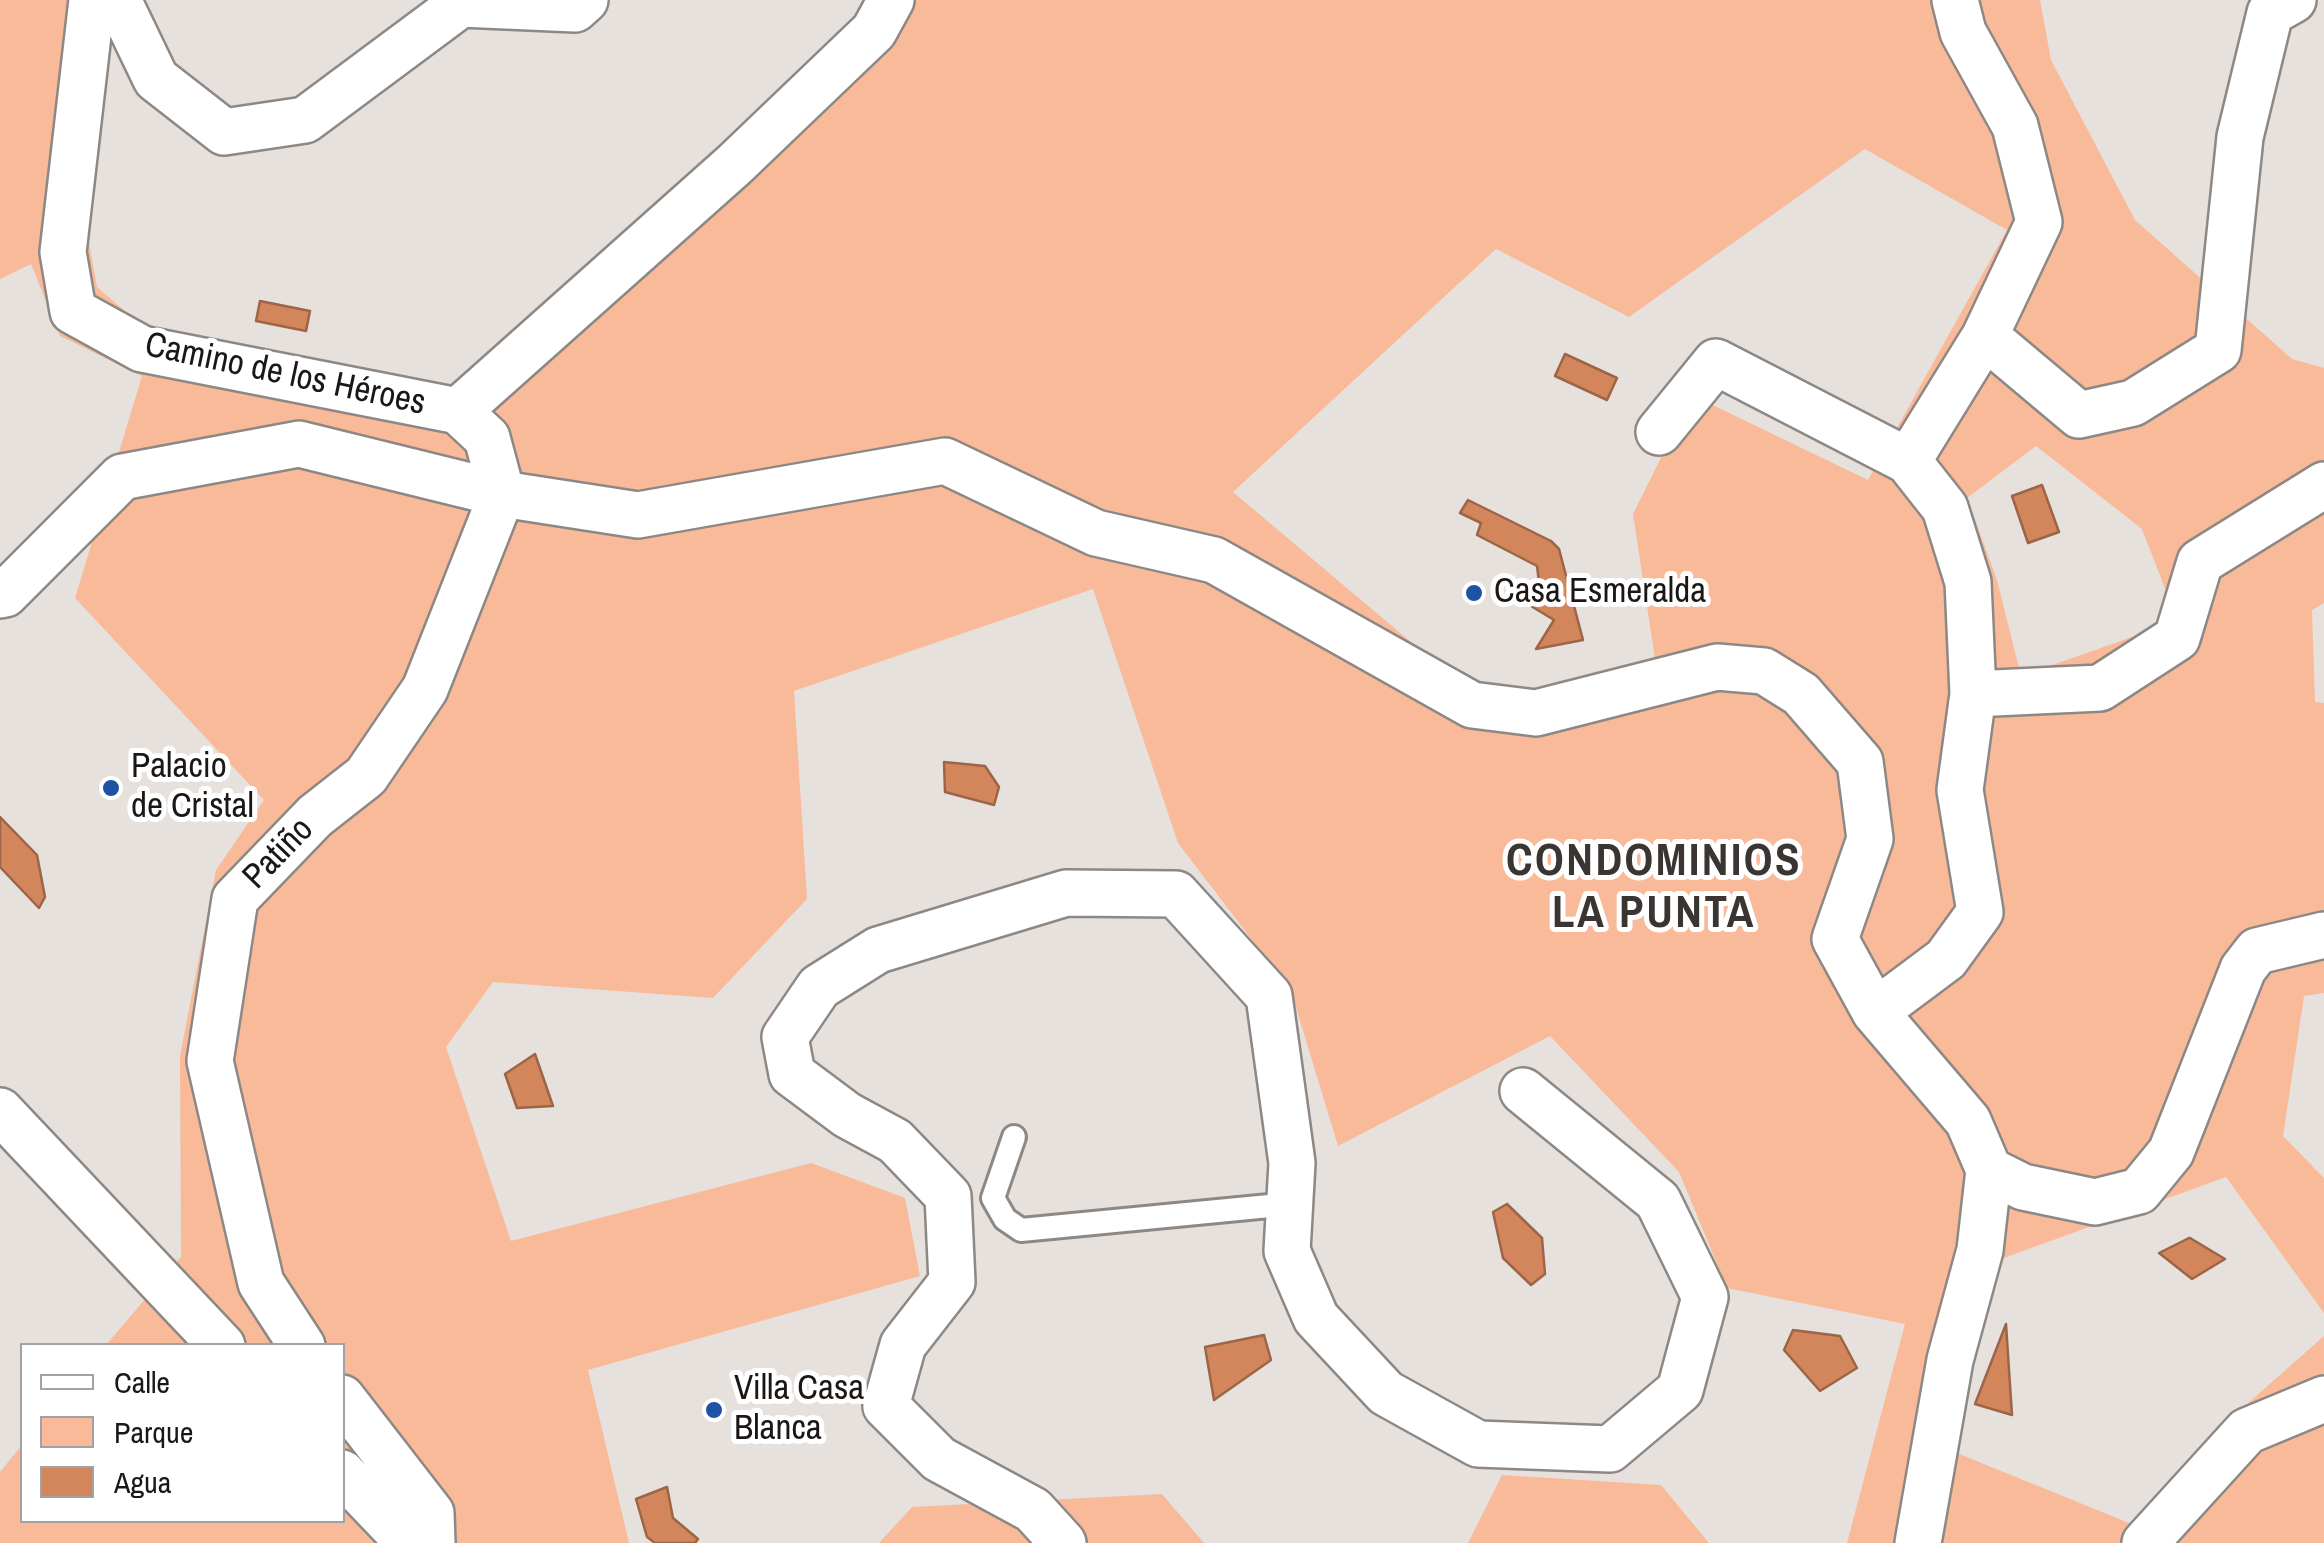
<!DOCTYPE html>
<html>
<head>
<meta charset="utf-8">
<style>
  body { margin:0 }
  #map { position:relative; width:2324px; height:1543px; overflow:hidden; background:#e7e1dd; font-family:"Archivo Narrow",sans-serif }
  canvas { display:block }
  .legend { position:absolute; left:20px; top:1343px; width:325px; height:180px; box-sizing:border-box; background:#fff; border:2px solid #a3a2a2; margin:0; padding:12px 18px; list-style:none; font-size:30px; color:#1a1716 }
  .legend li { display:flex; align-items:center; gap:20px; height:50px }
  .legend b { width:50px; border:2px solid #a3a2a2 }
</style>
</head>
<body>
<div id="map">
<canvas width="2324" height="1543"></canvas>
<ul class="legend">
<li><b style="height:12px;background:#fff"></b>Calle</li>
<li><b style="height:28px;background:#f8ba98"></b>Parque</li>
<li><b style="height:28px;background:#d3865b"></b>Agua</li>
</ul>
</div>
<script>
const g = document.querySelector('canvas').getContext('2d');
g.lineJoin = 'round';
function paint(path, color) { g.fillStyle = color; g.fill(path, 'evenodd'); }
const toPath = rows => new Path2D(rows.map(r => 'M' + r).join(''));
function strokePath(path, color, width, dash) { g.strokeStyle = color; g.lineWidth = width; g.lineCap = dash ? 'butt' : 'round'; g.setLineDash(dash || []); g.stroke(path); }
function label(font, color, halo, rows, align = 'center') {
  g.font = font + ' "Archivo Narrow",sans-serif'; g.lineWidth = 10; g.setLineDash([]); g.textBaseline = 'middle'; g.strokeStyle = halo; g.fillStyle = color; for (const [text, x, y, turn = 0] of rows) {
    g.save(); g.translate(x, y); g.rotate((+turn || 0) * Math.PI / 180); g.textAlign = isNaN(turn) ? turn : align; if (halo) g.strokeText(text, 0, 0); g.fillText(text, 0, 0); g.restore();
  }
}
const green = toPath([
  [0,0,113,0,87,232,97,287,148,331,444,391,721,153,864,17,872,0,2040,0,2051,60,2135,220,2292,359,2324,368,2324,603,2312,610,2315,702,2324,703,2324,993,2304,996,2283,1136,2324,1178,2324,1313,2226,1177,2001,1259,1947,1449,2139,1527,2238,1412,2324,1336,2324,1543,1847,1543,1905,1324,1727,1288,1679,1172,1550,1036,1338,1146,1291,991,1178,843,1093,589,794,691,807,899,713,998,493,982,446,1047,511,1241,811,1163,905,1198,920,1276,588,1370,629,1543,0,1543,0,1472,22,1445,22,1520,342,1520,342,1346,106,1345,181,1257,180,1056,216,870,264,800,75,598,142,376,60,336,31,264,0,279],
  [1865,149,2007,230,1868,480,1692,395,1633,514,1655,659,1532,700,1475,696,1233,492,1496,249,1629,317],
  [2036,446,2142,529,2171,604,2169,624,2021,676,1997,580,1967,498],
  [1502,1475,1661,1485,1709,1543,1468,1543],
  [1162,1494,1204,1543,879,1543,912,1507]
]);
const water = toPath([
  [260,301,310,311,306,331,256,321,260,301],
  [1565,354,1617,378,1607,400,1555,376,1565,354],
  [2042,485,2059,532,2028,543,2012,496,2042,485],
  [1468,500,1551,541,1559,549,1583,640,1536,649,1554,620,1526,603,1539,582,1537,566,1477,535,1481,523,1460,513,1468,500],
  [944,762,985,766,999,787,994,805,945,792,944,762],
  [0,817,37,855,45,897,39,908,0,867,0,817],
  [535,1054,553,1106,517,1108,505,1074,535,1054],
  [1507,1204,1542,1238,1545,1274,1531,1285,1503,1258,1493,1212,1507,1204],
  [2189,1238,2190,1238,2225,1259,2192,1279,2159,1253,2189,1238],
  [2006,1324,2012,1415,1975,1404,2006,1324],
  [1793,1330,1840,1336,1857,1368,1820,1391,1784,1350,1793,1330],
  [1264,1335,1271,1360,1214,1400,1205,1347,1264,1335],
  [667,1487,673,1518,698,1539,695,1543,655,1543,647,1537,636,1499,667,1487]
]);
const service = toPath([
  [1014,1137,993,1198,1005,1219,1021,1230,1290,1204]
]);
const minor = toPath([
  [92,0,63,252,73,311,142,349,458,411],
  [118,0,156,79,224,132,305,120,461,4,575,9,585,0],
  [1985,336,2079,415,2133,403,2218,350,2240,137,2270,13,2293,0],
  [458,411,734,165,874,31,891,0],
  [1659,432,1716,362,1908,461],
  [0,595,5,594,122,477,299,444,502,494,638,515,945,461,1096,533,1214,560,1472,705,1536,713,1717,667,1764,671,1801,694,1860,762,1870,839,1835,939,1875,1012,1968,1121,1989,1170,1980,1250,1950,1360,1918,1543],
  [1973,694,2100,688,2177,638,2200,562,2324,485],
  [1875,1012,1946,959,1980,912,1960,790,1973,694,1968,582,1945,508,1908,461,1985,336,2039,222,2015,126,1963,32,1955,0],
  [0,1111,222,1346],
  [1989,1170,2023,1187,2095,1202,2139,1191,2171,1152,2243,969,2257,951,2324,935],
  [302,1346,261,1283,210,1061,235,899,315,816,366,776,425,689,502,494,487,438,458,411],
  [342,1398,431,1513,432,1543],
  [342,1473,409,1543],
  [1063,1543,1033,1510,939,1459,886,1406,903,1345,952,1282,948,1196,895,1141,847,1115,792,1074,785,1037,819,987,878,950,1066,893,1176,894,1269,996,1292,1163,1287,1251,1316,1318,1386,1393,1478,1444,1610,1449,1680,1390,1705,1297,1658,1201,1523,1091],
  [2145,1543,2247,1431,2324,1399]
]);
const markers = [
  [1474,593,10,"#1d52a4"],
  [111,788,10,"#1d52a4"],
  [714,1410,10,"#1d52a4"]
];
const streetNames = [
  ["Camino de los Héroes",285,375,12],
  ["Patiño",279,854,-46]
];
const poiNames = [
  ["Casa Esmeralda",1494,593],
  ["Palacio",131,768],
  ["de Cristal",131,808],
  ["Villa Casa",734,1390],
  ["Blanca",734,1430]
];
const districtNames = [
  ["CONDOMINIOS",1654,863],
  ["LA PUNTA",1654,915]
];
paint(green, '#f8ba98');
paint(water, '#d3865b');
strokePath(water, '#9c6546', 2.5);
strokePath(service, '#8e8885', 28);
strokePath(minor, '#8e8885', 50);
strokePath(service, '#fff', 22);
strokePath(minor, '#fff', 45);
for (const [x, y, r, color] of markers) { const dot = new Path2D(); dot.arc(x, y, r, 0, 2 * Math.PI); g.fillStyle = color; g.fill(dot); strokePath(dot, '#fff', 4); }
label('35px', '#1a1716', '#fff', streetNames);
label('35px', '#1a1716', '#fff', poiNames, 'left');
g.letterSpacing = '2.5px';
label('bold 45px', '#3a3532', '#fff', districtNames);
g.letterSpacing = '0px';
</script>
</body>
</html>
